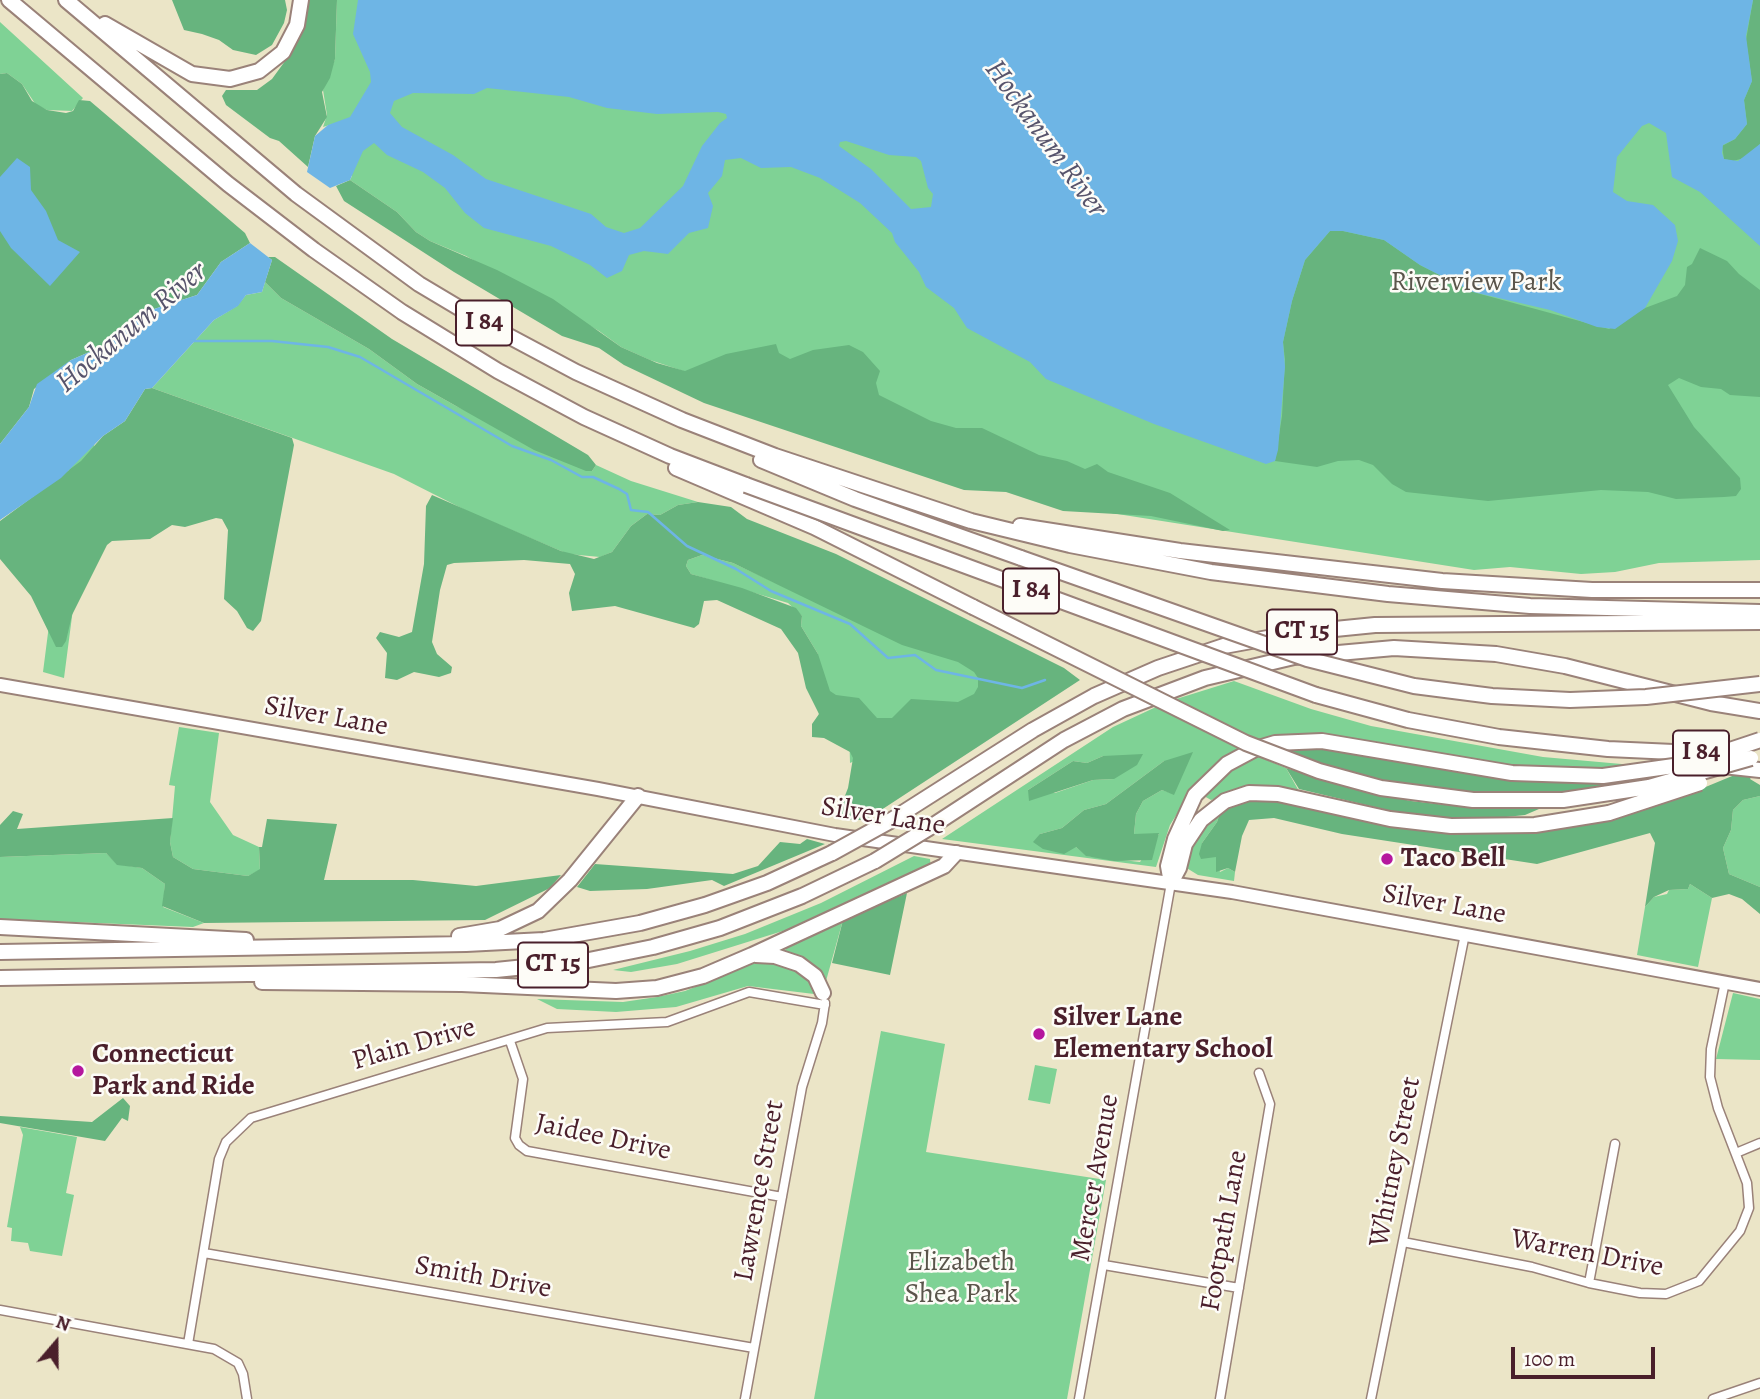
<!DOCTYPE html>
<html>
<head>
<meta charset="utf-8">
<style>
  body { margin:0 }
  #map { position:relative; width:1760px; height:1399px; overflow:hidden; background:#ebe5c7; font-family:Alegreya,serif }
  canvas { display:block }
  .north { position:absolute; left:21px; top:1308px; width:70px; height:70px; -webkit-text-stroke:5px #fdfcf7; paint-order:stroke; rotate:20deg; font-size:19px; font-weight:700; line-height:28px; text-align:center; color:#4a1f2b }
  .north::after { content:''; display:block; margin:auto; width:24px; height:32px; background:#4a1f2b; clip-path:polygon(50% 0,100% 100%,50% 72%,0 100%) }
  .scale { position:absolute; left:1511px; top:1347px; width:144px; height:32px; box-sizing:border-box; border:4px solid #4a1f2b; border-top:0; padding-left:9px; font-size:21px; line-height:24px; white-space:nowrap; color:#4a1f2b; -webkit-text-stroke:5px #fdfcf7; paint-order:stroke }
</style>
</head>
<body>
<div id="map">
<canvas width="1760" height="1399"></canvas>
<div class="north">N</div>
<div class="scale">100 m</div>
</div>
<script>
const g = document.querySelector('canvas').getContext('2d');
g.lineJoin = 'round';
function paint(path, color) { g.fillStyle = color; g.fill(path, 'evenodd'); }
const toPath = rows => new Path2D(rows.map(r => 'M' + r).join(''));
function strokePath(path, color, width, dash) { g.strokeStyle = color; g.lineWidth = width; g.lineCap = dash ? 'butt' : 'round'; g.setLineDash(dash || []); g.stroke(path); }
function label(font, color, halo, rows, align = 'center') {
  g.font = font + ' Alegreya,serif'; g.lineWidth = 5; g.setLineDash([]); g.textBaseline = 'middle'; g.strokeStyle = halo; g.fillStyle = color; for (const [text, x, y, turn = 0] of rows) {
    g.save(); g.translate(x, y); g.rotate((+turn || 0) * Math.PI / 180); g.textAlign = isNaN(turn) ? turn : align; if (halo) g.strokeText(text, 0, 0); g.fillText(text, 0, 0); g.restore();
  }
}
const green = toPath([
  [337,0,1760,0,1760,560,1659,563,1615,572,1581,574,1510,567,1474,570,1111,513,650,360,621,347,599,331,466,256,430,241,416,232,397,212,350,180,352,176,336,123,323,127,327,115,323,90,335,59],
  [0,22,83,98,72,111,47,110,36,105,22,84,7,73,0,74],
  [265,282,281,298,369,349,417,384,456,406,592,471,596,465,631,481,698,502,678,505,660,515,647,514,631,526,612,552,600,557,568,554,469,512,394,474,152,388,214,320,237,306,246,295,262,292],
  [96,432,64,678,43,672,71,453],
  [702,555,733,563,844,615,1058,671,980,703,850,763,849,727,819,723,818,654,801,626,802,616,788,603,691,574,686,566,688,560],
  [1234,681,1311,709,1371,726,1543,757,1644,766,1603,770,1513,767,1328,735,1295,734,1258,741,1173,700],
  [1156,707,1242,749,1222,760,1199,779,1170,825,1156,867,942,839,1113,727],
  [1103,756,1114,779,1093,780,1055,793,1028,790,1073,761,1087,763],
  [1164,761,1174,794,1162,790,1143,801,1136,814,1134,834,1159,834,1140,862,1087,856,1076,847,1040,834,1062,828,1084,810,1106,804],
  [179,727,219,733,210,802,233,835,259,847,260,870,248,876,193,869,173,857,170,842,175,786,169,785],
  [1257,756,1286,768,1300,793,1253,786,1211,800,1204,796,1223,775],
  [1760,796,1760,887,1729,874,1723,848,1731,830,1733,810,1743,800],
  [1221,810,1217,822,1202,843,1216,857,1220,872,1228,868,1235,872,1234,881,1198,875,1185,867,1200,828],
  [106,853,117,864,142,868,165,884,163,907,204,923,193,927,0,919,0,857],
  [914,856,930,859,931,868,818,920,677,964,631,972,613,970,690,951,745,934,821,903],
  [1690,884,1712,898,1698,967,1637,955,1645,907,1654,897,1667,894,1669,890,1688,889],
  [843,920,826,981,814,967,784,951,788,947],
  [760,961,775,962,807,974,815,990,814,994,748,986,676,1007,616,1012,557,1009,537,999,623,1002,657,997,685,991],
  [1733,993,1760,999,1760,1060,1716,1059],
  [881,1031,945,1044,926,1152,1106,1180,1067,1399,814,1399],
  [1035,1065,1057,1069,1050,1104,1028,1100],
  [20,1127,77,1137,66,1193,74,1195,62,1256,30,1251,28,1243,11,1241,12,1228,7,1227,23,1135]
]);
const forest = toPath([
  [172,0,285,0,287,10,284,23,272,45,256,55,233,50,219,40,202,34,184,30],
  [308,0,337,0,335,59,330,78,322,92,327,117,315,136,308,167,279,141,270,138,226,105,222,96,226,90,257,90,272,79,288,57],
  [1753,0,1760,0,1760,144,1744,158,1733,161,1724,159,1722,146,1735,139,1747,124,1744,100,1752,81,1746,40],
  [7,73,22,84,32,101,47,110,66,113,73,111,79,100,90,101,245,233,250,243,221,262,197,295,151,310,103,346,71,360,34,389,29,407,0,444,0,74],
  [350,180,397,212,416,232,430,241,497,270,553,299,621,347,657,363,685,371,726,354,776,344,779,353,790,359,813,350,849,345,863,352,880,371,876,383,879,395,931,421,956,428,982,428,1039,455,1067,461,1085,469,1097,464,1108,472,1170,493,1230,530,1223,531,1151,516,1063,511,1006,492,964,490,704,403,624,365,599,348,562,336,454,272,344,201,336,186],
  [1330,231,1343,231,1384,240,1420,265,1473,292,1609,329,1645,308,1677,296,1685,285,1687,267,1692,264,1700,248,1727,261,1739,274,1760,290,1760,397,1730,395,1721,389,1701,387,1679,378,1668,385,1694,427,1740,478,1741,489,1736,496,1724,497,1676,499,1648,492,1601,490,1488,501,1406,492,1392,484,1373,465,1359,460,1338,461,1317,467,1275,461,1282,416,1285,360,1283,342,1292,301,1305,260],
  [268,257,275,257,392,339,588,455,596,465,592,471,586,471,534,450,417,384,369,349,281,298,265,282,272,260],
  [152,388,292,438,294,445,261,621,253,631,247,628,237,611,224,599,228,530,222,519,216,518,185,527,172,525,150,539,112,541,107,545,72,615,66,641,62,647,56,647,31,596,0,559,0,521,81,461,103,436,125,421,145,389],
  [432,495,561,551,594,559,612,552,631,526,647,514,660,515,678,505,698,502,731,507,747,519,836,554,1064,668,1080,680,872,816,863,820,850,820,841,817,839,811,848,788,853,758,850,752,824,738,812,737,812,724,819,714,806,688,798,653,781,629,717,600,704,601,699,624,694,628,615,606,572,611,569,593,575,574,570,564,524,560,454,563,447,565,440,590,432,642,437,654,452,667,451,673,439,677,414,672,397,680,385,678,387,653,376,638,380,632,399,637,412,632,424,564,426,506],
  [702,555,733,563,902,645,958,662,974,672,978,678,978,687,974,694,958,702,911,699,892,718,877,718,859,698,836,695,830,691,818,654,801,626,802,616,796,608,742,588,691,574,686,566,688,560],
  [1305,746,1499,779,1580,783,1665,777,1551,794,1479,795,1400,785,1329,768,1281,751],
  [1193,752,1174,795,1162,790,1143,801,1136,814,1134,834,1159,833,1152,860,1114,861,1086,856,1076,847,1064,854,1043,849,1033,842,1040,834,1062,828,1084,810,1106,804,1164,761],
  [1143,754,1137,765,1114,779,1093,780,1029,801,1028,790,1073,761,1087,763,1103,756],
  [1286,768,1349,788,1411,801,1464,807,1539,809,1525,815,1478,820,1408,815,1299,789],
  [1737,774,1752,776,1750,779,1760,785,1760,796,1743,800,1733,810,1731,830,1723,848,1729,874,1760,887,1760,914,1742,899,1729,894,1712,898,1690,884,1688,889,1669,890,1654,897,1645,907,1655,843,1650,833,1537,864,1342,834,1274,818,1249,820,1242,836,1235,872,1228,868,1216,872,1216,857,1201,859,1199,854,1202,843,1217,822,1221,810,1251,798,1271,799,1428,832,1517,833,1610,820,1679,798],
  [13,811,23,814,17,829,173,818,170,842,173,857,193,869,248,876,260,869,259,847,262,847,267,819,337,824,324,880,413,880,476,886,561,875,550,888,485,920,204,923,162,906,165,884,142,868,117,865,106,853,0,857,0,825],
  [807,839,825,844,724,886,712,880,647,889,590,891,577,887,595,864,733,874,758,866,780,842,800,844],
  [907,893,890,975,832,963,843,920],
  [123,1098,130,1106,128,1121,122,1118,105,1141,0,1123,0,1116,92,1122]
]);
const water = toPath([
  [358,0,1753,0,1746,36,1752,81,1744,100,1747,124,1735,139,1723,145,1722,153,1724,159,1738,161,1760,144,1760,246,1700,192,1672,177,1666,133,1649,123,1642,126,1617,157,1613,192,1627,201,1653,205,1675,225,1678,241,1672,261,1645,308,1615,329,1597,327,1550,310,1473,292,1420,265,1384,240,1343,231,1330,231,1305,260,1292,301,1283,342,1285,367,1278,450,1275,461,1266,464,1154,424,1046,379,1030,362,967,328,954,308,926,287,919,272,895,242,892,233,860,203,820,178,791,167,761,168,741,158,725,160,722,176,708,193,713,206,708,228,689,233,668,254,644,251,629,255,622,271,607,278,590,265,551,246,484,228,465,213,445,188,423,172,387,155,374,143,363,151,350,180,330,188,307,172,315,136,328,125,350,117,371,82,370,72,353,34],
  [487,88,569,97,607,108,657,114,718,112,726,114,727,118,720,123,702,146,683,186,640,228,624,233,606,227,591,214,486,179,453,155,402,127,390,113,394,101,413,93,474,94],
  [846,141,889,155,916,157,921,161,928,188,933,194,931,207,911,209,871,169,839,146,840,142],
  [17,158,30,167,31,190,46,211,58,240,80,252,50,286,11,248,0,231,0,177],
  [250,243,272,260,262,292,246,295,238,306,214,320,152,388,145,389,125,421,103,436,61,478,0,520,0,444,29,407,37,384,71,360,103,346,151,310,197,295,221,262]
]);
const stream = toPath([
  [190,341,272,341,328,347,360,357,512,446,551,460,582,477,593,477,619,489,627,494,631,510,648,512,687,546,736,569,771,591,850,624,888,658,915,655,936,670,1022,688,1045,680]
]);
const minor = toPath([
  [510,1041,523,1079,515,1138,519,1145,527,1151,782,1197],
  [1736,1153,1760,1143],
  [1403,1242,1532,1267,1589,1283,1640,1293,1666,1294,1699,1281,1740,1231,1749,1208,1747,1183,1718,1108,1710,1077,1711,1049,1725,982],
  [204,1253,754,1348],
  [1104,1265,1239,1288],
  [1589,1283,1615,1144],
  [0,1310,214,1349,238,1363,243,1374,247,1399],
  [188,1344,219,1159,226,1142,251,1118,547,1028,667,1022,749,992,825,1005],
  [745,1399,802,1087,822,1023,825,1003],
  [1079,1399,1171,883],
  [1220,1399,1270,1104,1259,1073],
  [1371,1399,1465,934],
  [1713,1399,1760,1383]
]);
const primary = toPath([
  [0,685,598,789,835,835,1232,892,1760,989]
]);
const motorway = toPath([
  [9,0,228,184,314,250,402,312,498,371,584,417,670,456,746,485],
  [66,0,296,194,419,284,486,324,576,372,682,420,775,456,971,521,1070,545,1211,572,1388,594,1530,606,1760,612],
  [105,24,192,74,230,79,259,71,283,52,297,25,301,0],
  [761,460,855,499,1021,558],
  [676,468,814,527,973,607],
  [1020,526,1180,551,1442,581,1592,590,1760,590],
  [1316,695,1408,720,1499,737,1608,749,1717,754],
  [1723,766,1760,770],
  [890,821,1033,730,1094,696,1158,668,1224,646,1295,633,1375,625,1760,622],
  [929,828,1064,740,1123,709,1205,678,1294,657,1394,648,1496,654,1565,666,1711,703,1760,711],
  [1171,883,1168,866,1175,839,1195,795,1227,764,1255,749,1275,743,1322,741,1512,773,1603,776],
  [1171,883,1179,868,1185,844,1201,820,1225,801,1249,793,1278,794,1390,819,1451,826,1535,825,1609,813],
  [0,927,246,940],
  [459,936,500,929,538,911,570,880,638,796],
  [0,952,466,944,544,940,640,923,705,905,767,883,832,853],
  [756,955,775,956,799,964,815,976,823,993],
  [0,978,496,970,584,961,653,947,720,928,802,896,875,861],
  [262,982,462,984,616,991,657,988,703,976,752,955,944,866,956,853]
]);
const motorwayBridge = toPath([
  [746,485,1316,695],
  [1021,558,1307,659,1414,686,1492,696,1570,700,1646,697,1760,684],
  [973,607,1246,743,1319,771,1381,788,1473,800,1563,800,1649,787,1751,758],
  [1603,776,1688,764,1760,740],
  [1609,813,1700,783],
  [832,853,890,821],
  [875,861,929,828]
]);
const markers = [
  [1387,859,7,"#b5179e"],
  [1039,1034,7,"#b5179e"],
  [78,1071,7,"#b5179e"]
];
const shields = [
  [484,323,56],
  [1031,591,56],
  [1302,632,70],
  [1701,753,56],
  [553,965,70]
];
const shieldNames = [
  ["I 84",484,323],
  ["I 84",1031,591],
  ["CT 15",1302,632],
  ["I 84",1701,753],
  ["CT 15",553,965]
];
const parkNames = [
  ["Riverview Park",1476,283],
  ["Elizabeth",961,1263],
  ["Shea Park",961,1295]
];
const streetNames = [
  ["Silver Lane",326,717,10],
  ["Silver Lane",883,817,9],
  ["Silver Lane",1444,905,10],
  ["Plain Drive",414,1045,-16],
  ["Jaidee Drive",603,1138,12],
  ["Whitney Street",1396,1162,-79],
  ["Mercer Avenue",1096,1178,-80],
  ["Lawrence Street",760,1191,-80],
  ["Footpath Lane",1225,1231,-80],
  ["Warren Drive",1587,1254,11],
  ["Smith Drive",483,1278,10]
];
const poiNames = [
  ["Taco Bell",1401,859],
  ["Silver Lane",1053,1018],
  ["Elementary School",1053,1050],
  ["Connecticut",92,1055],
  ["Park and Ride",92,1087]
];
const waterNames = [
  ["Hockanum River",1045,139,54],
  ["Hockanum River",132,328,-40]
];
paint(green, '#7fd295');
paint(forest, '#67b47e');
paint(water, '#6eb5e5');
strokePath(stream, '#6eb5e5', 2.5);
strokePath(minor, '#9a8279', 11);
strokePath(primary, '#9a8279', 16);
strokePath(motorway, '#9a8279', 18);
strokePath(minor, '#fff', 8);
strokePath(primary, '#fff', 12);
strokePath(motorway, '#fff', 14);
strokePath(motorwayBridge, '#9a8279', 18, []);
strokePath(motorwayBridge, '#fff', 14);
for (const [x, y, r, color] of markers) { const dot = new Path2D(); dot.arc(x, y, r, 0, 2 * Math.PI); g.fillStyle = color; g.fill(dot); strokePath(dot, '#fdfcf7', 2.5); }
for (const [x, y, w] of shields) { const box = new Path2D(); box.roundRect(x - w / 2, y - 22.5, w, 45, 5); g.fillStyle = '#fdfcf7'; g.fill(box); strokePath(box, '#4a1f2b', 2); }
label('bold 26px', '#4a1f2b', null, shieldNames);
label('28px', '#5a554b', '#fdfcf7', parkNames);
label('28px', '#4a1f2b', '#fdfcf7', streetNames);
label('bold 28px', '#4a1f2b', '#fdfcf7', poiNames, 'left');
label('italic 30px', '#57546c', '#fdfcf7', waterNames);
</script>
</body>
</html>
